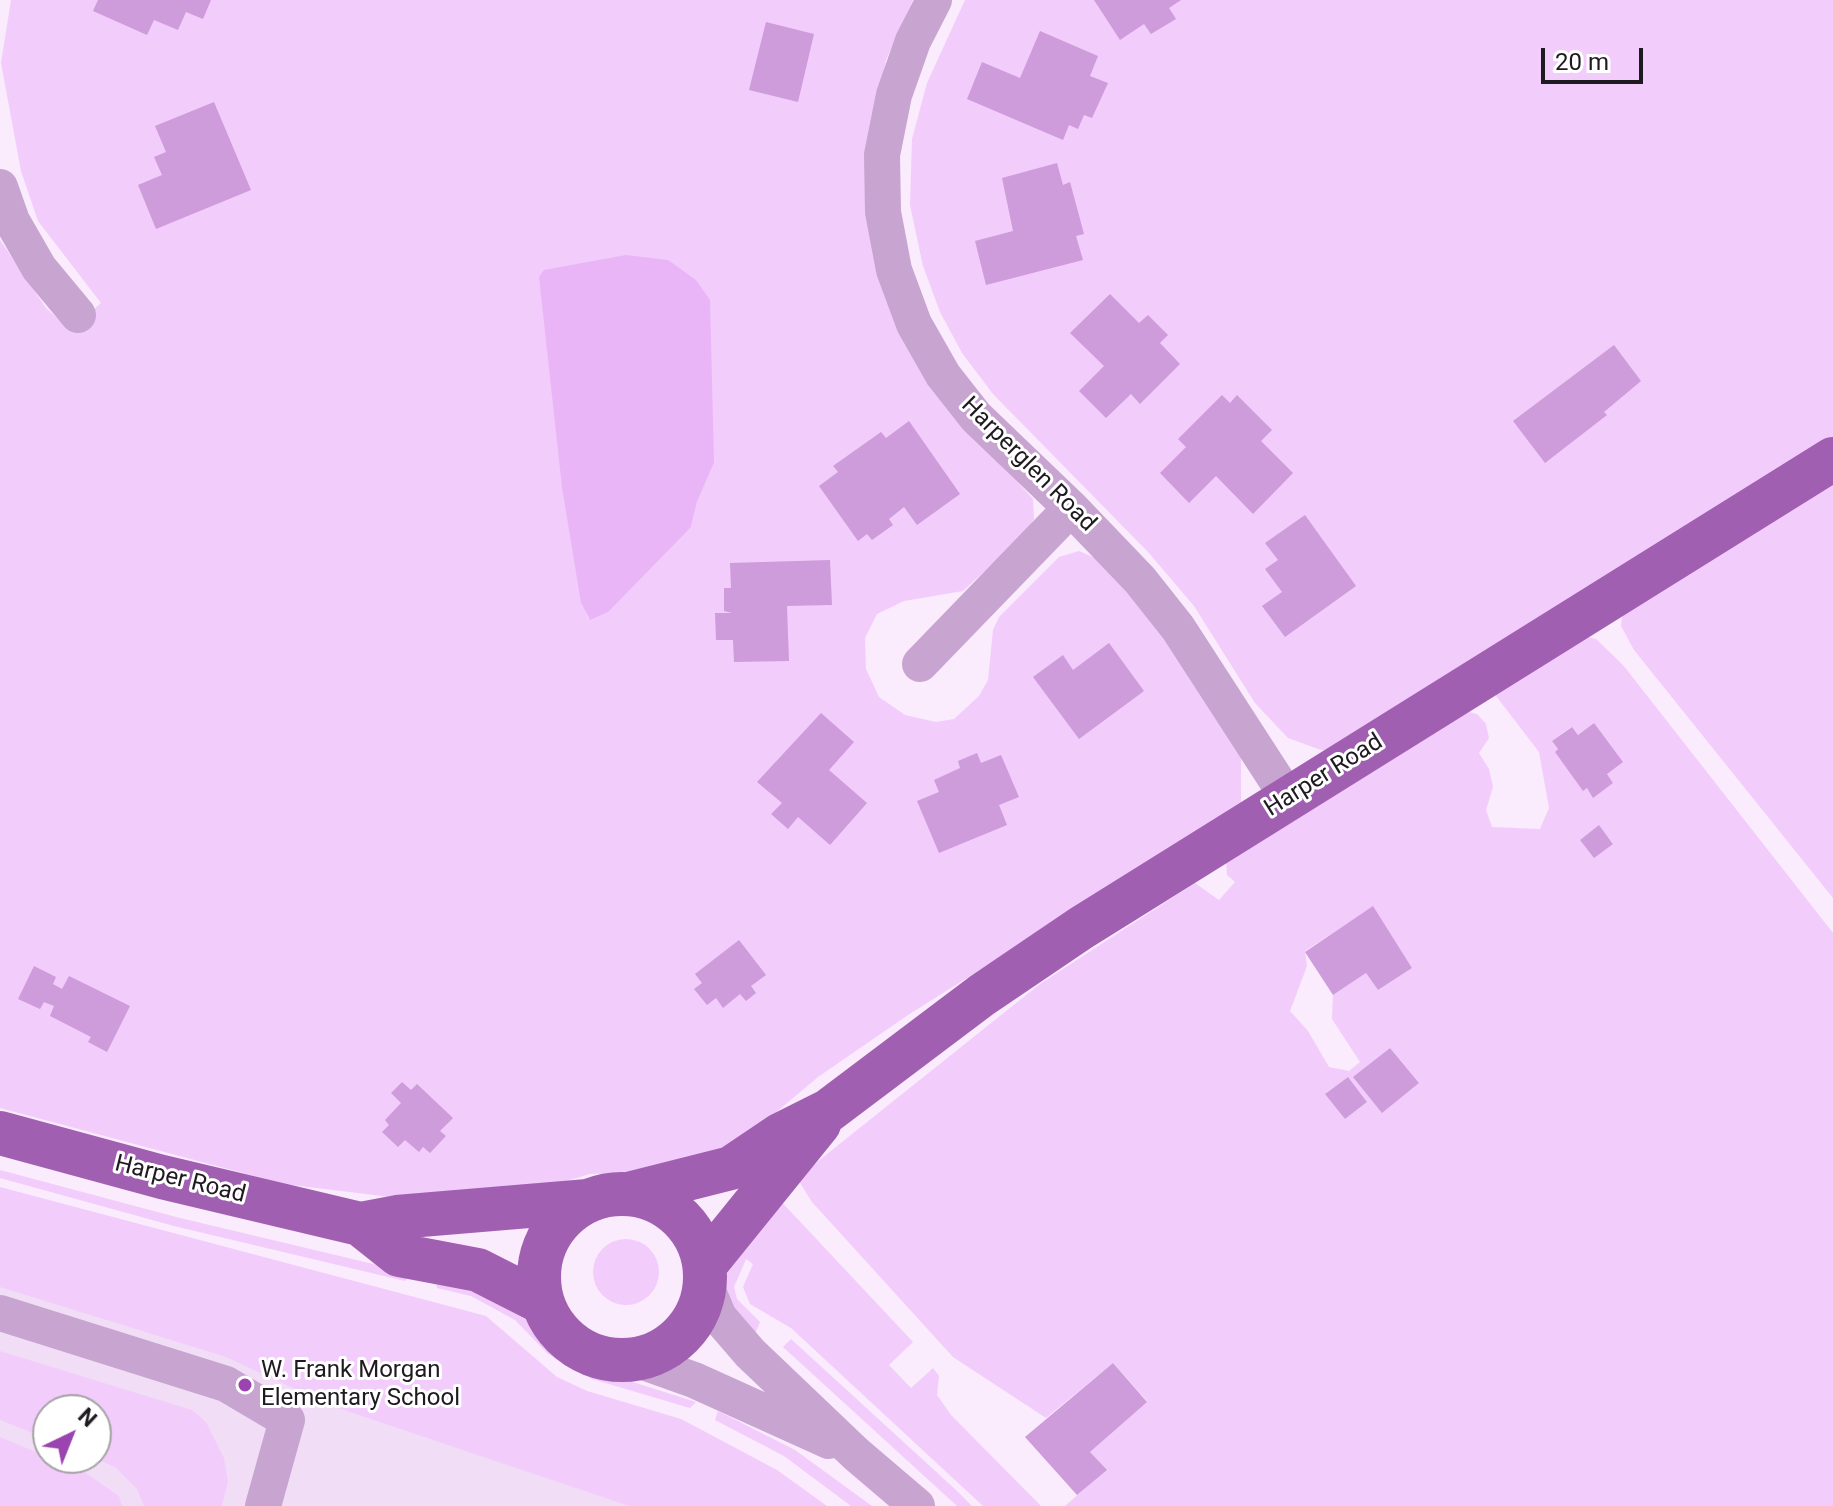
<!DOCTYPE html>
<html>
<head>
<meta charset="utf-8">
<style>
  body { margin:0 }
  #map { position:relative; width:1833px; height:1506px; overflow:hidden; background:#faebfd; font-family:Roboto,sans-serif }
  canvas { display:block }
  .north { position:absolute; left:32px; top:1394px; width:80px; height:80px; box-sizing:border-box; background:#fff; border:2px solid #a5a3a6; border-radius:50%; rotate:43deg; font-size:22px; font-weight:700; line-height:32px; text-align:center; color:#1f1920 }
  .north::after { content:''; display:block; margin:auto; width:28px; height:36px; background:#9b43af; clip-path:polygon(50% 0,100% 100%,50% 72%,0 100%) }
  .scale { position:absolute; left:1541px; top:48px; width:102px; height:36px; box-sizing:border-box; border:4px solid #1f1920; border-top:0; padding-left:10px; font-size:24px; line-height:28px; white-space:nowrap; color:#1f1920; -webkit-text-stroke:6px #fff; paint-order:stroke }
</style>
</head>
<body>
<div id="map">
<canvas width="1833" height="1506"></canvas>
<div class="north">N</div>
<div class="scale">20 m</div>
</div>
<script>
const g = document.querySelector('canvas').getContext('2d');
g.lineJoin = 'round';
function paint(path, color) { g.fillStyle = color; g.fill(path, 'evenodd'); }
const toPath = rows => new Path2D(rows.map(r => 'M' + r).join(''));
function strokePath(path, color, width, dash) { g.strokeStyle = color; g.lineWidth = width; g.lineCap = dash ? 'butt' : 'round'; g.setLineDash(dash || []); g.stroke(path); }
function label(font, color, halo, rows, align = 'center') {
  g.font = font + ' Roboto,sans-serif'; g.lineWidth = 6; g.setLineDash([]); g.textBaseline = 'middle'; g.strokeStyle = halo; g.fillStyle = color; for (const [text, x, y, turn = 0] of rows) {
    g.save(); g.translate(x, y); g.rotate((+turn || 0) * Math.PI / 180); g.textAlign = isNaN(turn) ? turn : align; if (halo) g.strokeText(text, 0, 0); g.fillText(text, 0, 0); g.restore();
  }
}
const built = toPath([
  [0,1232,758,1506,0,1506],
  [48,1410,96,1410,96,1458,48,1458]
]);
const green = toPath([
  [11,0,913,0,886,60,874,124,868,200,1001,464,1033,499,1034,519,1025,534,963,591,904,601,877,614,865,638,866,669,879,697,905,715,936,722,954,719,979,696,988,680,993,630,999,617,1059,557,1079,551,1102,561,1173,642,1241,755,1241,806,908,1015,818,1077,749,1135,672,1172,590,1174,538,1189,423,1201,284,1184,0,1108,0,240,46,308,70,330,101,303,38,221,21,171,1,63],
  [714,463,697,502,691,527,589,619,581,603],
  [965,0,1833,0,1833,442,1339,751,1321,750,1288,738,1255,703,1194,606,1149,553,993,394,962,353,940,312,923,266,910,205,912,139,927,83],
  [1833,479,1833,898,1634,650,1621,626,1623,610],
  [1583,636,1596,639,1623,665,1833,933,1833,1506,1065,1506,1106,1470,1090,1452,1147,1401,1113,1363,1046,1418,953,1357,812,1202,797,1178,1040,984,1195,883,1219,900,1235,882,1227,875,1226,860,1464,711,1477,714,1486,724,1489,738,1479,753,1489,769,1493,787,1486,810,1492,827,1540,829,1549,808,1539,752,1493,692],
  [1594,723,1607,774,1613,783,1593,797,1587,788,1584,790,1555,752,1558,749,1552,741,1571,727,1578,735],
  [1599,826,1613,843,1594,857,1580,840],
  [1373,907,1412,968,1378,990,1366,973,1333,995,1332,1019,1360,1062,1349,1071,1329,1067,1308,1031,1290,1011,1307,966,1305,951],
  [1390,1048,1419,1083,1383,1112,1354,1077],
  [1348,1077,1367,1102,1345,1119,1326,1093],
  [0,1170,176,1217,411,1273,405,1281,174,1226,0,1178],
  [0,1187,486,1316,557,1377,587,1391,681,1419,777,1470,827,1506,629,1506,332,1406,226,1357,0,1287],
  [776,1196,913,1342,889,1365,911,1388,933,1368,939,1376,937,1395,951,1415,1041,1506,983,1506,791,1328,750,1304,743,1287,753,1264,746,1259,734,1287,737,1299,760,1322,755,1334,737,1322,723,1285,728,1269],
  '593 1272a33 33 0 1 1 66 0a33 33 0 1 1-66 0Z',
  [435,1277,477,1288,523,1315,557,1352,579,1365,696,1402,690,1408,592,1379,548,1354,515,1320,471,1296,437,1288],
  [791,1339,956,1490,972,1506,957,1506,783,1347],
  [0,1351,192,1410,206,1422,224,1458,228,1482,222,1506,144,1506,137,1489,115,1467,94,1458,96,1410,48,1410,48,1439,0,1420],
  [718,1411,795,1450,872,1506,851,1506,784,1456,715,1420],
  [0,1437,84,1472,119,1496,122,1506,0,1506]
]);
const water = toPath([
  [626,255,668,260,696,280,710,300,714,463,697,502,691,527,608,612,590,620,581,603,562,487,539,277,544,270]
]);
const building = toPath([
  [98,0,211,0,203,19,186,12,178,30,154,20,147,35,93,11],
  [1094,0,1181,0,1169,8,1176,19,1151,34,1144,24,1120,40],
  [766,22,814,34,798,102,749,90],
  [1040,31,1098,56,1090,76,1108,83,1092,118,1084,115,1078,129,1069,125,1063,140,967,99,982,62,1020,78],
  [214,102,251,190,156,229,138,185,162,175,154,157,166,152,155,126],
  [1057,163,1063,185,1070,182,1084,234,1076,236,1083,260,986,285,975,241,1013,231,1002,178],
  [1110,294,1139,323,1148,315,1168,335,1160,343,1180,364,1140,404,1131,394,1106,418,1079,391,1104,366,1070,333],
  [1614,345,1641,381,1604,412,1607,415,1545,463,1513,421],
  [1222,395,1230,403,1237,395,1272,430,1261,441,1293,473,1253,514,1216,476,1189,503,1160,473,1186,447,1178,439],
  [909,421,960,494,917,525,904,507,889,519,893,525,872,540,867,534,858,541,819,486,838,472,833,466,881,432,886,438],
  [1305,515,1356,586,1285,637,1262,606,1282,592,1265,569,1278,560,1265,543],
  [830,560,832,605,787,606,789,661,734,662,733,640,716,640,715,613,732,613,724,611,724,588,731,588,730,563],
  [1109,643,1144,691,1079,739,1033,677,1063,655,1073,670],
  [821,713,854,742,829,770,867,803,830,845,798,817,788,829,771,814,782,803,757,782],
  [1594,723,1623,762,1607,774,1613,783,1593,798,1587,788,1583,791,1555,752,1558,749,1552,741,1572,727,1578,735],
  [977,753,981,763,1001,755,1019,797,999,805,1007,825,939,853,917,801,939,792,934,780,960,768,958,761],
  [1599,825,1613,844,1594,858,1580,840],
  [1373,906,1412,968,1378,990,1366,973,1333,995,1305,952],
  [739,940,766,975,751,986,756,993,746,1001,740,994,723,1008,716,998,707,1005,694,989,702,983,695,974],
  [34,966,56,977,53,984,62,989,69,976,130,1006,107,1052,88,1042,91,1037,50,1016,54,1006,44,1002,40,1009,18,999],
  [1390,1048,1419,1083,1382,1113,1353,1077],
  [1348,1077,1367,1102,1345,1119,1325,1094],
  [402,1082,411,1090,417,1084,453,1118,440,1131,446,1136,430,1153,423,1147,419,1152,405,1140,398,1147,382,1132,389,1125,385,1120,401,1103,391,1093],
  [1113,1363,1147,1402,1090,1452,1107,1470,1077,1495,1025,1437]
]);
const minor = toPath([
  [934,0,913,41,894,95,882,155,883,212,894,270,914,324,943,375,976,417,1071,508,1140,580,1178,628,1288,798],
  [0,187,12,221,39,268,78,315],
  [920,664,1071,508],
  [705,1284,719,1317,750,1353,856,1454,917,1506],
  [0,1313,226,1384,287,1420,263,1506],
  [635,1359,694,1380,829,1441]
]);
const major = toPath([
  [0,1133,162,1177,360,1224,399,1255,478,1270,543,1303],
  [628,1194,731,1168,780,1135,828,1111,982,995,1081,928,1833,459],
  '539 1277a83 83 0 1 1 166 0a83 83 0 1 1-166 0Z',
  [360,1224,397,1217,588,1201],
  [705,1265,819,1124]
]);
const markers = [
  [245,1385,8,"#9b43af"]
];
const streetNames = [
  ["Harperglen Road",1028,465,45],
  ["Harper Road",1324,776,-32],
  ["Harper Road",180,1180,14]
];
const poiNames = [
  ["W. Frank Morgan",261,1371],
  ["Elementary School",261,1399]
];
paint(built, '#f1def6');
paint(green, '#f2ccfb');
paint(water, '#e9b5f6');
paint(building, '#ce9bdb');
strokePath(minor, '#c8a4d0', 36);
strokePath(major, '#a15fb1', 44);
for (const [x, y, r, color] of markers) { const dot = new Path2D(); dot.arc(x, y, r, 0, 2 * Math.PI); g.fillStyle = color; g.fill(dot); strokePath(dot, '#fff', 3); }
label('24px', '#1f1920', '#fff', streetNames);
label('24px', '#1f1920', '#fff', poiNames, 'left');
</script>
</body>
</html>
